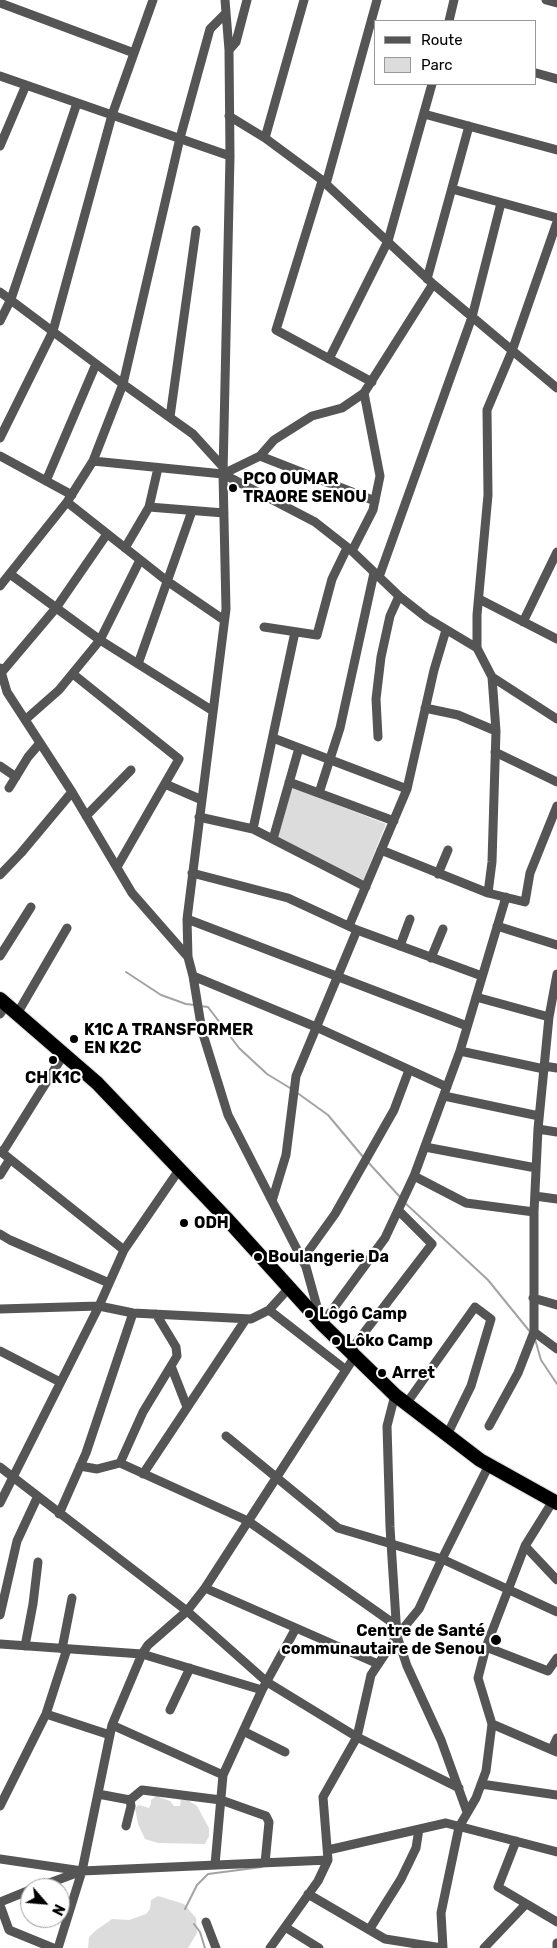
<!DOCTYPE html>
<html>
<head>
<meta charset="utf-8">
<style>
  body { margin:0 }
  #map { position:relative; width:557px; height:1948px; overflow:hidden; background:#fff; font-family:Rubik,sans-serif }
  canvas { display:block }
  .legend { position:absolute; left:374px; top:20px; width:162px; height:65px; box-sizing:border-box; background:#fff; border:1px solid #999; margin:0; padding:6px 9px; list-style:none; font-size:15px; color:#000 }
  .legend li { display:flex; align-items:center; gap:10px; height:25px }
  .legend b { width:25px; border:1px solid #999 }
  .north { position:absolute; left:20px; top:1878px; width:50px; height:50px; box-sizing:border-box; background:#fff; border:1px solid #999; border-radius:50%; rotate:117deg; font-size:14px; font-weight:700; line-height:20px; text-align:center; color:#000 }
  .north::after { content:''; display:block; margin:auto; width:18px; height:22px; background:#000; clip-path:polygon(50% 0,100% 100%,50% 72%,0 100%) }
</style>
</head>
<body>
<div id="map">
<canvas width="557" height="1948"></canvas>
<ul class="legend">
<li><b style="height:6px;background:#555"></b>Route</li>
<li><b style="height:14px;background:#dcdcdc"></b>Parc</li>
</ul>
<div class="north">N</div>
</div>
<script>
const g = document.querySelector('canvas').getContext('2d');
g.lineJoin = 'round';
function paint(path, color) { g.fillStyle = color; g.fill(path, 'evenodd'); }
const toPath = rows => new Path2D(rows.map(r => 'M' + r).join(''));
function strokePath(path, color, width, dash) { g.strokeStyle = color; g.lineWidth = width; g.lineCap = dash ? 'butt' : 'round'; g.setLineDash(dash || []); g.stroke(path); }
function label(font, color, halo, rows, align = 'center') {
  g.font = font + ' Rubik,sans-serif'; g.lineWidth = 4.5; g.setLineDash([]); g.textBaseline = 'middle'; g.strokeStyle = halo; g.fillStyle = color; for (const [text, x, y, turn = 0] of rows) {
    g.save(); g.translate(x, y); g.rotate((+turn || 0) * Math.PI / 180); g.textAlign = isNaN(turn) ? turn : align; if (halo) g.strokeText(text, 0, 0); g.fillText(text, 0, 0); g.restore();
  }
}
const green = toPath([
  [290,786,386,824,363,881,274,837],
  [156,1796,170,1801,174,1806,180,1806,181,1799,185,1798,197,1806,209,1828,209,1836,205,1844,158,1843,145,1839,138,1824,135,1808,139,1805,149,1808,151,1804,151,1800],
  [158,1896,184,1904,196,1918,197,1933,188,1948,88,1948,89,1937,95,1931,112,1919,129,1920,146,1914,150,1909,151,1900]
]);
const stream = toPath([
  [126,972,161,995,186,1004,195,1005],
  [200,1006,208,1007,239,1048,267,1074,290,1088],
  [296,1092,328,1115,364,1158],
  [367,1161,400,1197],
  [404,1202,488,1280,531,1333],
  [535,1339,541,1360,557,1384],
  [185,1909,197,1885,208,1874,262,1867],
  [194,1924,200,1932,205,1948]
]);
const minor = toPath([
  [225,0,229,50,230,156,223,474,226,609,187,919,188,957,193,976,202,1031,228,1115,306,1267,321,1321],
  [377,0,326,184,433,284],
  [546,0,557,3],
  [0,3,134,53],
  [449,21,454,0],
  [229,50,236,42,247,0],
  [536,73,557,79],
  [0,76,230,156],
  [424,114,557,150],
  [229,116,265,138,326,183],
  [265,138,304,0],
  [0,146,26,85],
  [322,181,276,330,372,382],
  [452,189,557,218],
  [427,279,469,126],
  [0,292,123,384,193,434,223,467],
  [0,321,11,299,77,103],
  [329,359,388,241,432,84],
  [170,417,196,230],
  [0,438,53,331,112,115,153,0],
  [0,456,72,495],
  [260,456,375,501],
  [93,461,223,474,315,522,352,551,399,596,427,618,477,648,492,677,496,731,492,862,488,893],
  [223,474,260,456,274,440,312,416,342,408,364,393,433,284,557,388],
  [46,481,96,364],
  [67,502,167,581,224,620],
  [149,507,224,513],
  [125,548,149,507,158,468],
  [352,551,373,510,380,476,364,393],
  [10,574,100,640,213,711],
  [379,577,472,317,501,203],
  [0,586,67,502,93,461,123,384,180,138,210,29,226,13],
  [479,599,557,639],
  [523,622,557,552],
  [264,627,317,635,332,579,347,548],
  [477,648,477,615,488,495,487,410,512,351,557,222],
  [138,664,192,511],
  [0,668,7,692,72,792,132,893,188,957],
  [1,673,56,608,107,534],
  [73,674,179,759,117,867],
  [492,677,557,719],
  [425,708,458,715,496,731],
  [25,720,59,690,100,640,140,560],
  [378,737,376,699,381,657,390,616,399,596],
  [273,738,407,789],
  [495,752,557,782],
  [0,766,16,777],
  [289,782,394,821],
  [165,784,202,800],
  [9,788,28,757,40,743],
  [319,793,340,728,374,573],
  [86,816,131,770],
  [199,817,253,829,366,887],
  [253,829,295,632],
  [273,839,299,748],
  [381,850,488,893,525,902,530,873,557,806],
  [192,873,288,898,357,930,482,976],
  [438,874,448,850],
  [0,875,21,853,72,792],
  [187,919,467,1026],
  [349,926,407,789,434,670,446,630],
  [497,926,557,945],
  [400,946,410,919],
  [0,956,31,907],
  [431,958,443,929],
  [193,976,316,1027,447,1087],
  [476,997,549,1017],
  [0,1014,6,1005],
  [17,1014,67,928],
  [460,1051,506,897],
  [544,1066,557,1068],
  [444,1096,539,1116],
  [538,1129,557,1132],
  [425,1147,536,1168],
  [0,1151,124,1250],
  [2,1153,64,1054],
  [0,1175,10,1159],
  [414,1176,466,1203,534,1212],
  [535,1196,557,1199],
  [272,1201,286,1155,296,1076,357,930],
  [0,1234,10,1240,109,1283],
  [302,1260,335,1214,394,1110,409,1070],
  [533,1298,557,1305],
  [0,1309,99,1306,133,1313,251,1319,269,1310,289,1288],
  [269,1310,346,1370],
  [322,1324,385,1238,414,1176,460,1051,544,1069],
  [534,1332,557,1349],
  [0,1351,60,1382],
  [350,1351,432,1244,398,1210],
  [171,1366,187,1407],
  [395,1395,387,1426,390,1527,397,1636,407,1666,441,1740,467,1812],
  [406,1404,475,1307,491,1319,471,1386,447,1435],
  [489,1426,518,1373,534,1332,534,1212,538,1129,549,1017,557,974],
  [226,1436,338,1528,442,1559,557,1612],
  [120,1463,143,1412,177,1356,176,1347,156,1314],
  [80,1466,97,1469,120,1463,248,1521,397,1626],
  [0,1467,187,1611,267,1682,357,1737,459,1788],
  [143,1474,246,1319],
  [0,1503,99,1306,124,1250,179,1170],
  [59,1514,86,1453,133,1313],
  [525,1546,557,1580],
  [205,1588,378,1664],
  [0,1615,17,1541,37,1498],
  [0,1644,142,1654,262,1690],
  [25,1646,33,1604,38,1562],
  [486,1647,548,1671,557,1658],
  [62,1649,72,1598],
  [170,1710,190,1668],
  [46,1714,110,1735],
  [492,1724,557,1752],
  [112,1725,223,1775],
  [243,1731,285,1752],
  [552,1749,557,1738],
  [481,1784,557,1795],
  [98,1794,130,1800,131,1806,126,1826],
  [130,1800,142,1790,221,1800,266,1816,269,1822,265,1863],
  [0,1806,46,1714,67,1649],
  [516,1841,498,1887,557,1922],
  [328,1850,446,1823,557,1852],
  [0,1859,82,1871,328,1860],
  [215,1865,223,1775,262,1690,296,1628],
  [36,1888,79,1872],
  [308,1894,385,1939,442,1948],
  [0,1902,30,1890],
  [0,1905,9,1930,53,1948],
  [206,1922,216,1948],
  [285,1927,319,1948],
  [369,1930,401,1879,416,1848,419,1829],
  [557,1943,557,1947],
  [58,1948,82,1871,112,1725,142,1654,148,1645,187,1611,205,1588,355,1356],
  [270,1948,318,1881,328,1860,323,1797,357,1737,371,1675,397,1636,419,1609,442,1559,489,1465],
  [443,1948,441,1913,459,1827,476,1798,486,1771,492,1724,478,1678,486,1647,525,1546,553,1501],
  [484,1948,526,1904]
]);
const trunk = toPath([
  [0,999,97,1083,226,1218,322,1324,395,1395,480,1460,557,1503]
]);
const markers = [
  [233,488,5,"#000"],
  [74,1039,5,"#000"],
  [53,1060,5,"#000"],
  [184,1223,5,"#000"],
  [258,1257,5,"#000"],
  [309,1314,5,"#000"],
  [336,1341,5,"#000"],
  [382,1373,5,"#000"],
  [496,1640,6,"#000"]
];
const poiNames = [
  ["PCO OUMAR",243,479],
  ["TRAORE SENOU",243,497],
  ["K1C A TRANSFORMER",84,1030],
  ["EN K2C",84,1048],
  ["CH K1C",53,1078,"center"],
  ["ODH",194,1223],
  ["Boulangerie Da",268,1257],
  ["Lôgô Camp",319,1314],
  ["Lôko Camp",346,1341],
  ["Arret",392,1373],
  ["Centre de Santé",485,1631,"right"],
  ["communautaire de Senou",485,1649,"right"]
];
paint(green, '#dcdcdc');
strokePath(stream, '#a3a3a3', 2);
strokePath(trunk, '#dbdbdb', 16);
strokePath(minor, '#555', 9);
strokePath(trunk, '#000', 14);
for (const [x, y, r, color] of markers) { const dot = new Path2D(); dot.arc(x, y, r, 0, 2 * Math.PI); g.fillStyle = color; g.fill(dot); strokePath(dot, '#fff', 2); }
label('bold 16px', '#000', '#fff', poiNames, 'left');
</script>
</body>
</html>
